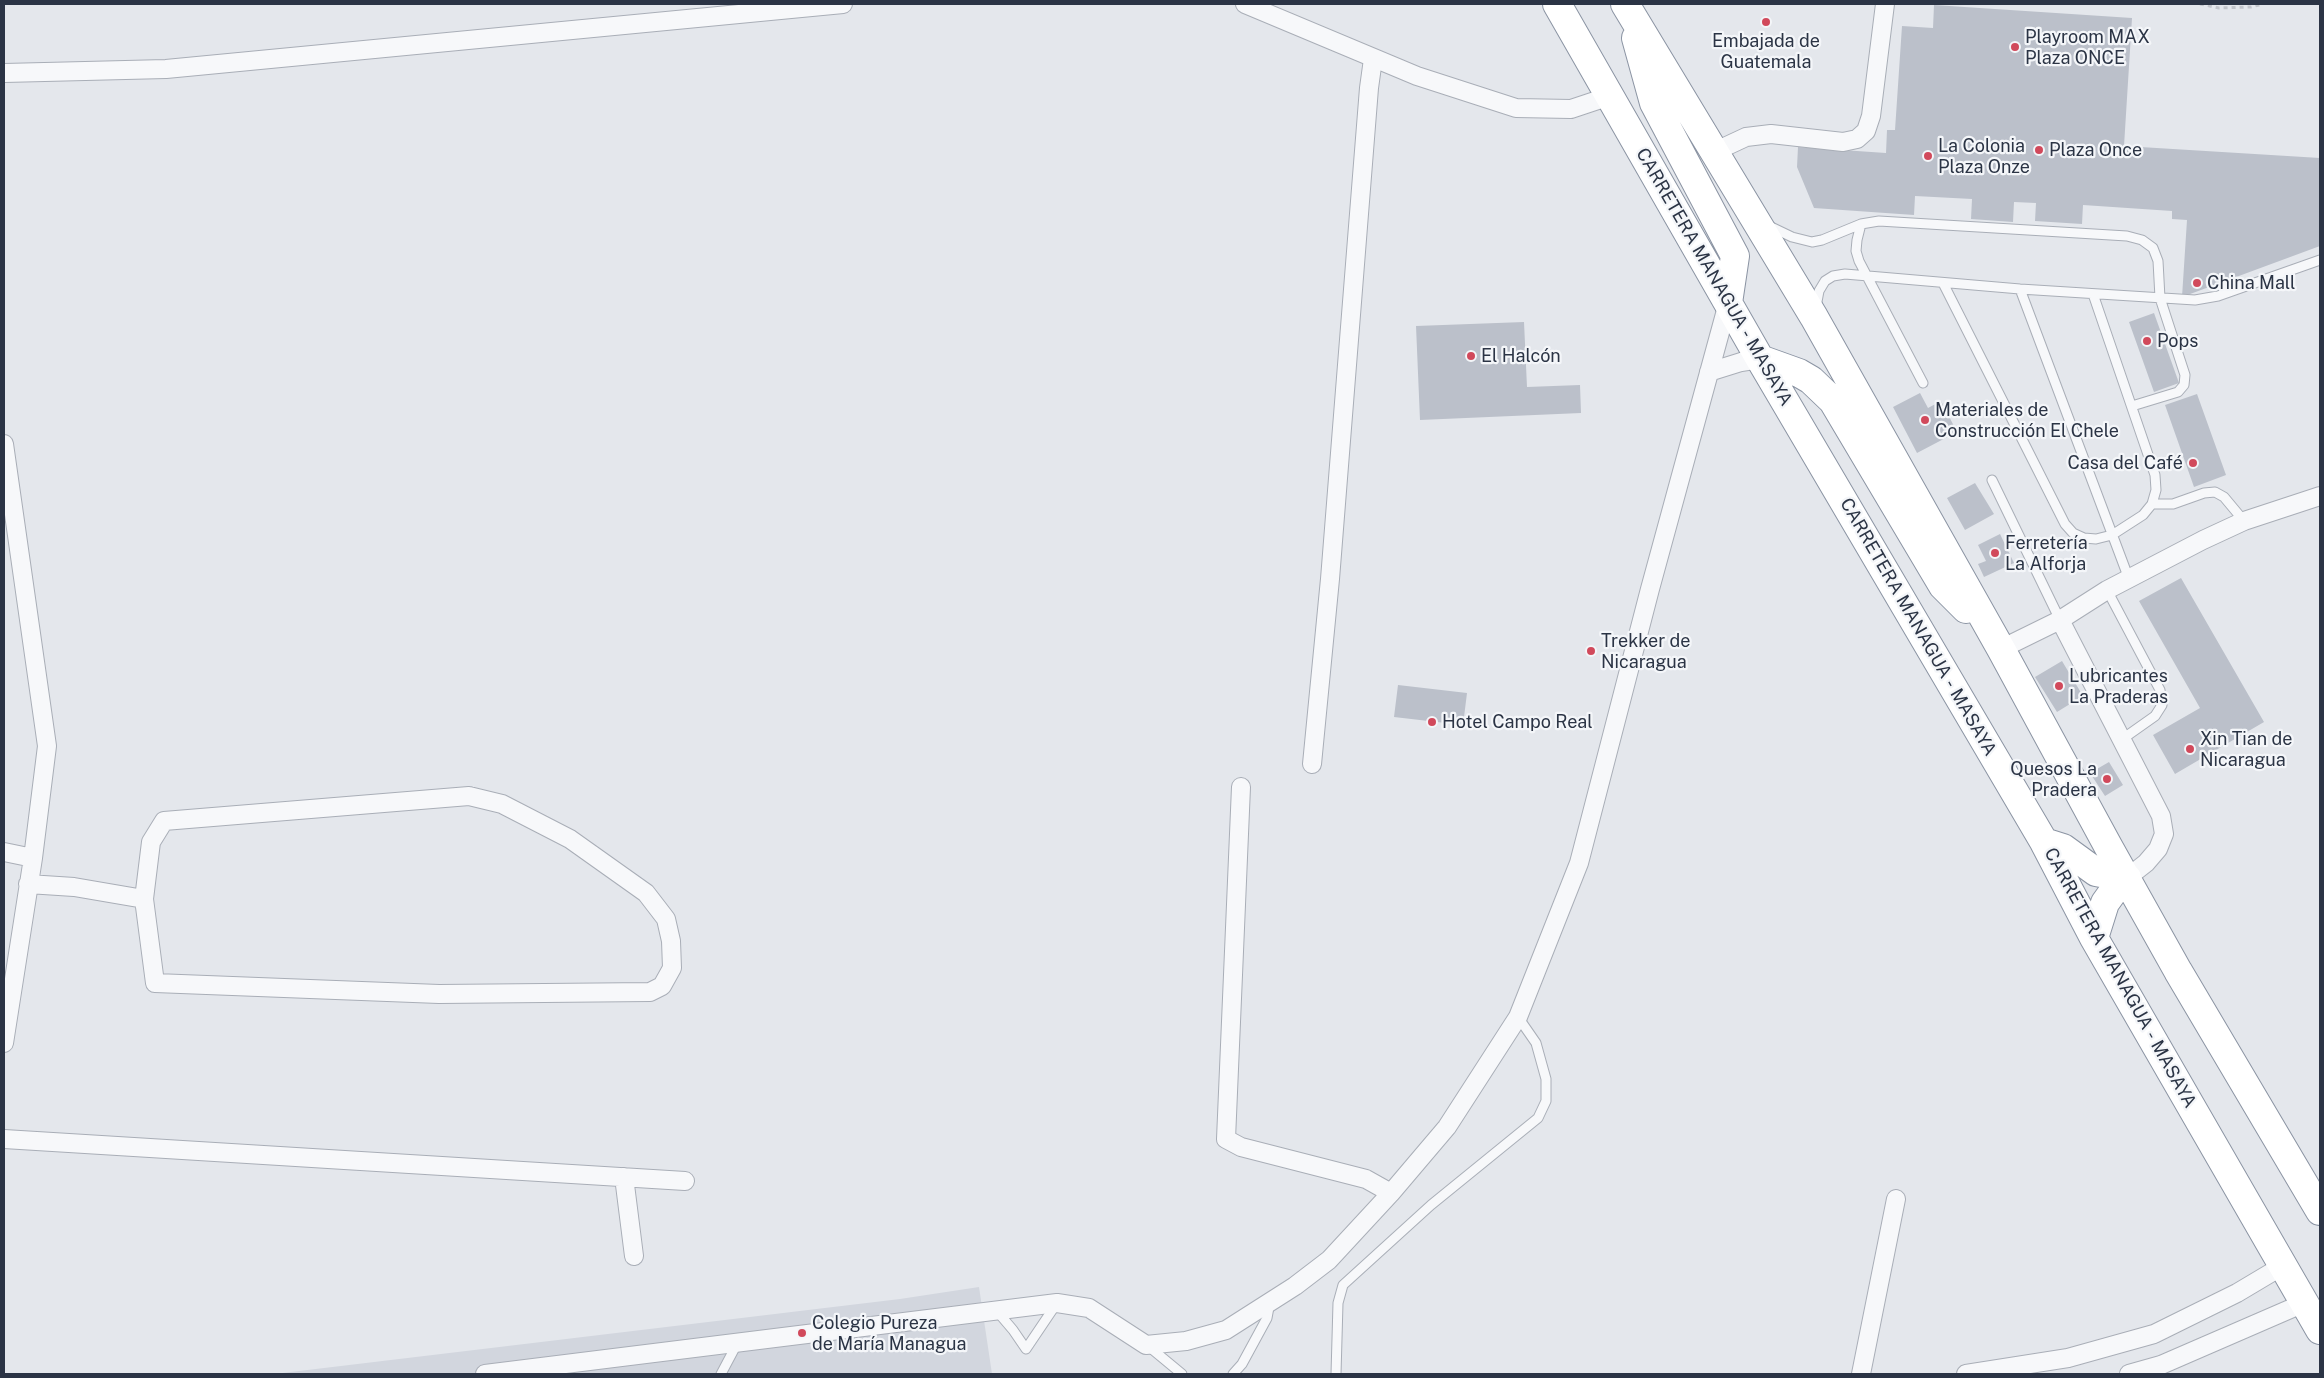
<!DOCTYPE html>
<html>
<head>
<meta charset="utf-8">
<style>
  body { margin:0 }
  #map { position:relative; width:2324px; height:1378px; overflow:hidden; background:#e4e7ec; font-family:"Public Sans",sans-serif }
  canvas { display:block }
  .frame { position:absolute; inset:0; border:5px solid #2b3445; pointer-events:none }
</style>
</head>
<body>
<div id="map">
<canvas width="2324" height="1378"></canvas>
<div class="frame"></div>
</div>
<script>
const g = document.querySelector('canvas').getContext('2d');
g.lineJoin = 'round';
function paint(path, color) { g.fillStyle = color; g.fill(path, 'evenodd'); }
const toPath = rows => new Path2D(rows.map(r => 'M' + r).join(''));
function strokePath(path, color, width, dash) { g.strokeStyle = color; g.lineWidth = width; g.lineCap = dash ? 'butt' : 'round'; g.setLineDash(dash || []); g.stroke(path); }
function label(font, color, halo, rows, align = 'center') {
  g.font = font + ' "Public Sans",sans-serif'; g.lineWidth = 4.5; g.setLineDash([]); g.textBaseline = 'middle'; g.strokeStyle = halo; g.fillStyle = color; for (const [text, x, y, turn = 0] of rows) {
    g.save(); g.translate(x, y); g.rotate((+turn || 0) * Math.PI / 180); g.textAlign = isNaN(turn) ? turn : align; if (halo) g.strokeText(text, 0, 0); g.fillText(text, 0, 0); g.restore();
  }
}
const built = toPath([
  [979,1287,992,1374,274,1374,900,1299]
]);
const building = toPath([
  [1934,5,2132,18,2124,146,2320,158,2320,246,2182,297,2187,220,2172,219,2172,211,2083,205,2082,224,2035,221,2036,203,2014,202,2013,222,1971,219,1972,199,1915,196,1914,215,1814,208,1797,167,1798,147,1886,153,1887,130,1895,130,1902,26,1933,28],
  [2154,313,2179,383,2154,392,2129,322],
  [1524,322,1527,387,1580,385,1581,413,1420,420,1416,326],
  [1920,393,1928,408,1941,401,1957,432,1917,453,1893,407],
  [2197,394,2226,475,2194,487,2165,405],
  [1975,483,1994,514,1965,530,1947,498],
  [2000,534,2014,563,1984,577,1978,564,1986,561,1978,545],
  [2181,578,2264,722,2175,774,2153,735,2200,708,2139,601],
  [2062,661,2083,696,2057,712,2035,677],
  [1398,685,1467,693,1463,725,1394,717],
  [2109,762,2123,785,2105,796,2090,773]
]);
const path = toPath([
  [2200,4,2219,8,2251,7,2263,4]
]);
const service = toPath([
  [1861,224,1857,240,1856,251,1859,261,1923,383],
  [1767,225,1792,237,1812,242,1822,240,1861,224,1879,221,2127,236,2142,240,2153,248,2158,261,2160,298,2185,375,2184,385,2178,392,2132,406],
  [1943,283,2065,524,2073,533,2084,538,2096,539,2112,535,2143,515,2152,504,2156,490,2155,475,2093,294],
  [2020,289,2129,579],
  [1816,307,1819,291,1825,281,1833,276,1845,274,2020,289,2195,300,2218,296,2320,260],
  [1992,480,2060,620],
  [2152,504,2173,504,2204,493,2215,492,2224,497,2244,521],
  [2107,590,2160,690,2162,705,2155,716,2121,740],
  [996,1310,1013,1330,1026,1349,1057,1303],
  [1147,1345,1182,1374],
  [721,1374,738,1342],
  [1233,1374,1242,1364,1267,1318,1270,1302],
  [1336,1374,1338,1303,1343,1285,1431,1205,1538,1118,1546,1101,1546,1079,1536,1043,1518,1017]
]);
const minor = toPath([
  [1245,4,1417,76,1516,108,1571,109,1610,96],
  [4,73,166,69,843,4],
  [1716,151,1746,137,1771,134,1843,142,1857,139,1866,131,1871,116,1885,4],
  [1709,372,1741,362,1760,359],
  [4,444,47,746,33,858,4,1043],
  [2060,620,2161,816,2164,834,2158,849,2146,863,2127,878],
  [2001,649,2060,620,2107,590,2203,540,2244,521,2320,496],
  [1312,764,1330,579,1369,88,1373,59],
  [1241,787,1226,1139,1241,1147,1366,1179,1391,1193],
  [469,796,502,804,570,839,646,893,666,919,671,941,672,968,662,986,650,992,439,994,155,983,144,899,151,842,164,821,469,796],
  [4,852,33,858],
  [28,884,74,887,144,899],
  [4,1139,685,1181],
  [624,1177,634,1256],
  [485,1374,1057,1303,1089,1308,1146,1345,1186,1341,1226,1330,1295,1286,1329,1260,1391,1193,1447,1127,1518,1017,1579,863,1650,589,1728,303],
  [1861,1374,1896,1199],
  [1966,1374,2068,1358,2154,1334,2237,1293,2284,1265],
  [2129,1374,2161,1365,2304,1303]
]);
const trunk = toPath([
  [1557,4,1760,359,2044,842,2094,938,2320,1330],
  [1625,4,1814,317,2001,649,2108,846,2178,971,2320,1211],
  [1636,38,1654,103,1735,256,1728,303],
  [1760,359,1799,373,1811,380,1833,401,1943,586,1966,609],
  [2044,842,2063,848,2096,872,2127,878],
  [2094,938,2105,903,2115,889,2127,878]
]);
const markers = [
  [1766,22,5,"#d1495b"],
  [2015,47,5,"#d1495b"],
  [2039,150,5,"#d1495b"],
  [1928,156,5,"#d1495b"],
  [2197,283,5,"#d1495b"],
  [2147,341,5,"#d1495b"],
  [1471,356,5,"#d1495b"],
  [1925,420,5,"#d1495b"],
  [2193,463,5,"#d1495b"],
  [1995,553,5,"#d1495b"],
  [1591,651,5,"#d1495b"],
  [2059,686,5,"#d1495b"],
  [1432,722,5,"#d1495b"],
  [2190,749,5,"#d1495b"],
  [2107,779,5,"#d1495b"],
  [802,1333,5,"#d1495b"]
];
const poiNames = [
  ["Playroom MAX",2025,37],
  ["Plaza ONCE",2025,58],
  ["Embajada de",1766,41,"center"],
  ["Guatemala",1766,62,"center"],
  ["La Colonia",1938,146],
  ["Plaza Onze",1938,167],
  ["Plaza Once",2049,150],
  ["China Mall",2207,283],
  ["Pops",2157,341],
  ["El Halcón",1481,356],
  ["Materiales de",1935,410],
  ["Construcción El Chele",1935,431],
  ["Casa del Café",2183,463,"right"],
  ["Ferretería",2005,543],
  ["La Alforja",2005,564],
  ["Trekker de",1601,641],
  ["Nicaragua",1601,662],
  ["Lubricantes",2069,676],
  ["La Praderas",2069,697],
  ["Hotel Campo Real",1442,722],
  ["Xin Tian de",2200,739],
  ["Nicaragua",2200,760],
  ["Quesos La",2097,769,"right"],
  ["Pradera",2097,790,"right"],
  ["Colegio Pureza",812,1323],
  ["de María Managua",812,1344]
];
const streetNames = [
  ["CARRETERA MANAGUA - MASAYA",1714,277,60],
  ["CARRETERA MANAGUA - MASAYA",1918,627,60],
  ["CARRETERA MANAGUA - MASAYA",2120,978,61]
];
paint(built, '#d2d6de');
paint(building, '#bbc0ca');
strokePath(service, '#a9aeb7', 11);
strokePath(minor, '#a9aeb7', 20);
strokePath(trunk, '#8b94a3', 30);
strokePath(path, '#c2c5cb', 3, [4, 4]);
strokePath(service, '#f7f8fa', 9);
strokePath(minor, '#f7f8fa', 18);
strokePath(trunk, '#fff', 28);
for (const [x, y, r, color] of markers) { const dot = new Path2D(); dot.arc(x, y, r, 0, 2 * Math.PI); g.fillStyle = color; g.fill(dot); strokePath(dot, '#f4f6f9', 2); }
label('18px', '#2b3445', '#f4f6f9', poiNames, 'left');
label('18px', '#2b3445', '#f4f6f9', streetNames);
</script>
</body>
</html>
